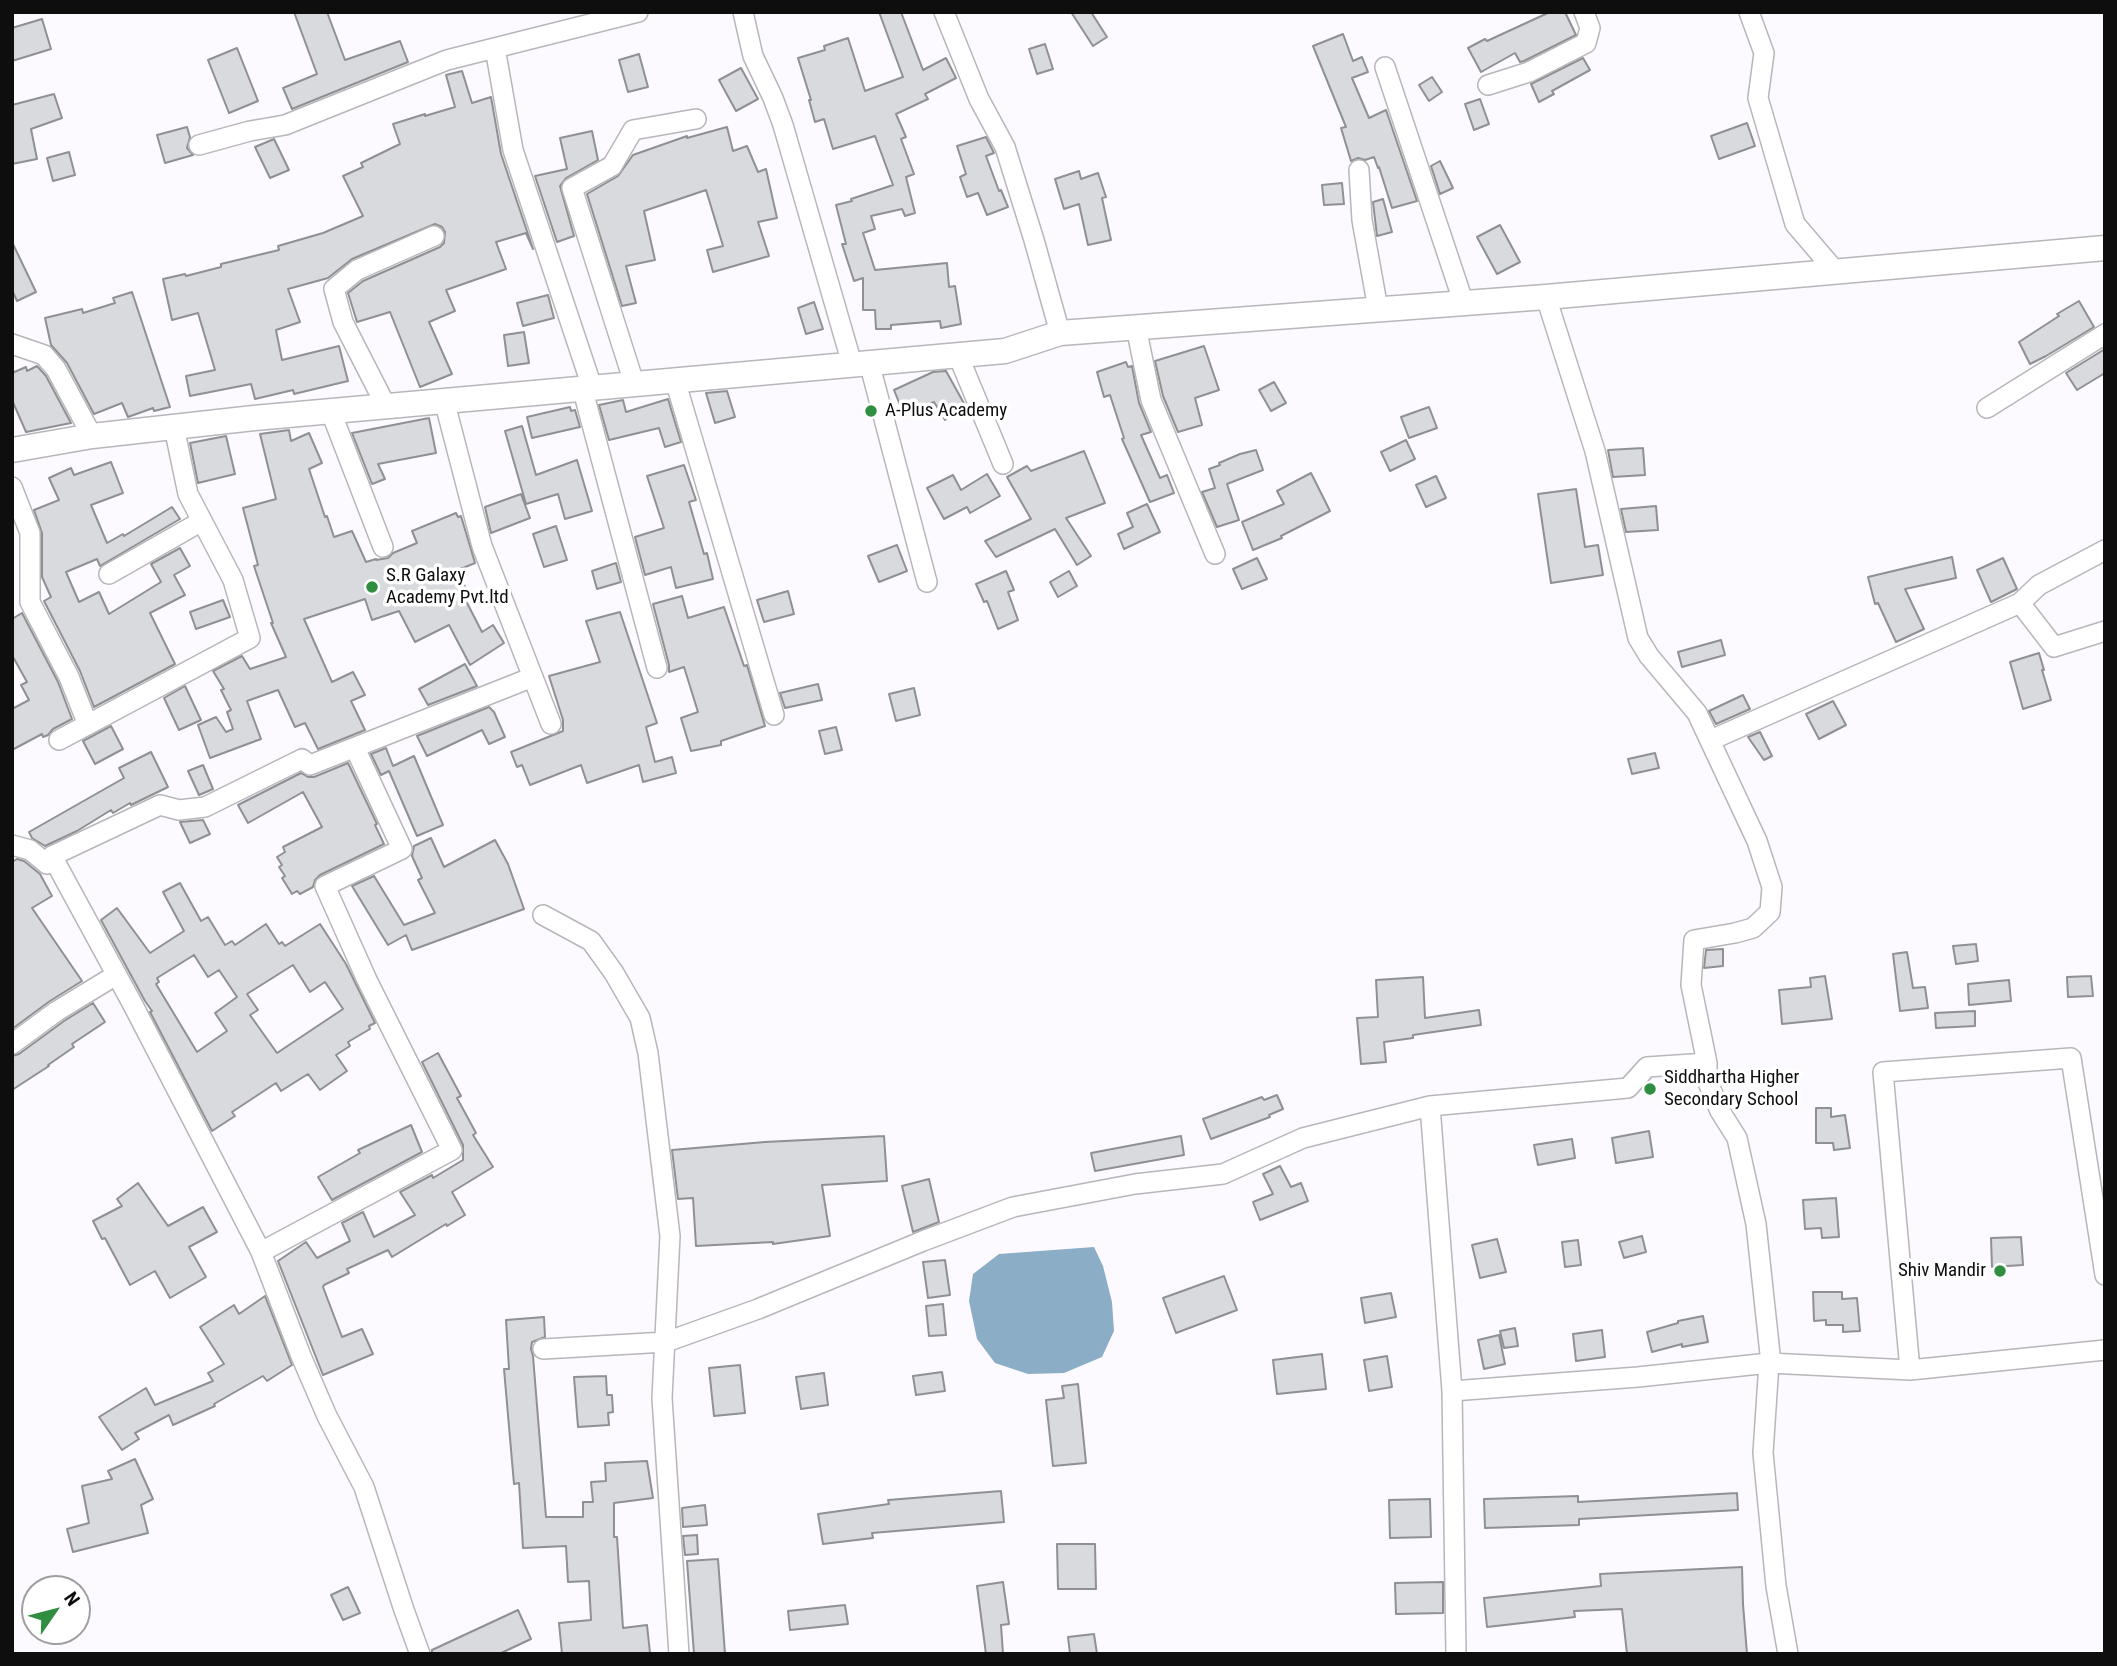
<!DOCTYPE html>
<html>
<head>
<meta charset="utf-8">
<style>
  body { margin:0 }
  #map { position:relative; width:2117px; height:1666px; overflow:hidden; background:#fcfafe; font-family:"Roboto Condensed",sans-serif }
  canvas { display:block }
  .frame { position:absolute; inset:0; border:14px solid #0e0e0f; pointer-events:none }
  .north { position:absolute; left:21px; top:1575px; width:70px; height:70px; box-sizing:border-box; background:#fff; border:2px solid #9f9f9f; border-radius:50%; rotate:55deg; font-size:19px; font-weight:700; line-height:28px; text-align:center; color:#0e0e0f }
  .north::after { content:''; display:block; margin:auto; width:24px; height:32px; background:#308e41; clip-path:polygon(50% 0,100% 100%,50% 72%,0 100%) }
</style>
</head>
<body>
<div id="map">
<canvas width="2117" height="1666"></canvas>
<div class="frame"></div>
<div class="north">N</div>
</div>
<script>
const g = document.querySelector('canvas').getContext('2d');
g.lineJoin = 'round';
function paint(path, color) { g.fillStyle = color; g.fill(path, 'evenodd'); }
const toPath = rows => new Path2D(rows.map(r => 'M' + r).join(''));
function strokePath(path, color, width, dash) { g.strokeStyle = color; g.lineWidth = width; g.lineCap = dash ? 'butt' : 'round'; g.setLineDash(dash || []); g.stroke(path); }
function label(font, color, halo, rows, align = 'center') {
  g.font = font + ' "Roboto Condensed",sans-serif'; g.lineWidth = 7; g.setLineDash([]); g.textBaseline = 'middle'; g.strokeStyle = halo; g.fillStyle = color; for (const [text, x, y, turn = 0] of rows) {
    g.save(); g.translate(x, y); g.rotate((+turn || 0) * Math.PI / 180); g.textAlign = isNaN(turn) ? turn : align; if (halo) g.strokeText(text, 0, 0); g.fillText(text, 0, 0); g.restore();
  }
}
const water = toPath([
  [1094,1247,1103,1266,1112,1302,1114,1331,1102,1357,1064,1373,1028,1374,995,1363,977,1339,969,1301,973,1274,999,1254]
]);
const building = toPath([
  [294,12,327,12,345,60,400,41,408,62,292,109,283,88,317,74,294,12],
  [879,12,901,12,923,70,946,58,956,78,925,94,928,99,896,114,906,137,901,139,914,174,906,177,915,213,905,216,902,209,871,216,875,229,863,233,875,270,947,263,949,287,955,286,961,324,941,328,940,321,891,325,891,329,876,329,875,310,863,310,863,278,854,281,842,244,846,244,836,205,852,201,851,199,893,185,875,136,833,149,824,119,815,122,809,100,811,100,798,58,825,50,824,46,848,38,865,91,903,77,879,12],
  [1071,12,1091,12,1107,37,1093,46,1071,12],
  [1550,12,1565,12,1576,35,1524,61,1520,62,1515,53,1481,72,1468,48,1485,39,1487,41,1550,12],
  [42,19,51,49,12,61,12,28,42,19],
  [1343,34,1353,61,1362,57,1368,72,1352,78,1369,118,1386,110,1417,201,1392,208,1379,167,1378,168,1374,157,1365,160,1358,158,1351,161,1341,128,1346,127,1313,46,1343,34],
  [1045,44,1053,69,1037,74,1029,49,1045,44],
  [237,48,258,101,229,113,208,60,237,48],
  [639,54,648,87,628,92,619,60,639,54],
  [1583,58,1590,70,1552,91,1554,94,1539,102,1531,84,1583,58],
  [741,68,758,99,736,111,719,80,741,68],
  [462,71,472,103,491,97,501,154,533,249,526,233,496,242,506,269,446,290,455,311,429,322,452,374,420,387,390,312,357,322,348,293,363,281,440,247,444,243,445,232,442,227,435,224,352,259,328,278,288,289,300,322,276,330,282,360,339,346,348,381,294,394,293,390,255,399,251,384,190,396,186,376,215,370,198,313,172,320,163,279,185,274,186,276,221,267,221,264,279,250,278,246,323,233,363,216,343,176,363,167,361,163,400,144,393,124,425,114,425,116,455,107,446,75,462,71],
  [1432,77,1442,92,1429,101,1419,85,1432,77],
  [54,94,62,118,31,129,37,159,12,164,12,105,54,94],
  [1480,99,1489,124,1474,130,1465,104,1480,99],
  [1747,123,1755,146,1719,159,1711,136,1747,123],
  [187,127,190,137,187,148,193,155,165,163,157,135,187,127],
  [727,127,733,151,747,146,758,172,766,169,777,218,758,222,769,256,713,272,707,250,723,246,706,190,644,211,655,260,626,266,636,303,622,306,587,194,618,176,633,155,687,136,687,138,727,127],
  [592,131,598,160,566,178,560,186,574,236,557,242,535,176,567,169,560,138,592,131],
  [986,137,994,153,986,156,999,191,1001,190,1008,207,987,215,978,193,967,197,960,177,966,174,957,146,986,137],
  [274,139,289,170,270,178,255,147,274,139],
  [69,152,75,175,53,181,47,158,69,152],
  [1440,161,1453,188,1440,194,1431,166,1440,161],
  [1079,171,1081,179,1098,173,1106,197,1102,198,1111,240,1088,245,1079,204,1064,209,1055,179,1079,171],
  [1342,183,1344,204,1324,205,1322,185,1342,183],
  [1383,199,1392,232,1377,236,1373,202,1383,199],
  [1500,225,1520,262,1497,274,1477,237,1500,225],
  [12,242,36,292,17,301,12,290,12,242],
  [132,292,170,407,154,411,153,408,128,417,122,403,94,414,67,363,51,345,45,318,82,309,83,313,115,303,113,298,132,292],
  [548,295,554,318,523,326,517,303,548,295],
  [2079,301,2094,327,2046,356,2030,364,2019,342,2059,316,2057,314,2079,301],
  [814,302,823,329,806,334,798,308,814,302],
  [524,332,529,363,508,366,504,335,524,332],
  [1204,346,1219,390,1195,398,1202,425,1178,432,1163,396,1155,361,1204,346],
  [2105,349,2105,373,2077,390,2066,373,2105,349],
  [1126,362,1128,367,1132,366,1139,403,1151,432,1141,435,1160,478,1167,475,1174,493,1150,502,1122,439,1124,438,1110,395,1104,397,1097,372,1126,362],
  [37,366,46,376,71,423,26,432,12,400,12,373,26,367,27,371,37,366],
  [946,371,966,407,945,420,934,402,904,415,894,390,933,372,946,371],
  [1274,382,1286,403,1271,411,1259,390,1274,382],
  [727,391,735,417,715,423,706,393,727,391],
  [668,399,681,442,665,447,659,428,609,440,599,405,623,400,626,412,668,399],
  [570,407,571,411,575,410,580,427,532,438,527,417,570,407],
  [1429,407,1437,428,1409,438,1401,417,1429,407],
  [429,418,436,453,378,464,385,479,372,484,352,433,429,418],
  [522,426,536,475,577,460,592,511,565,519,558,494,526,504,505,431,522,426],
  [289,430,291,441,309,433,322,463,309,469,325,517,327,516,334,537,352,531,366,562,376,559,376,560,388,558,393,553,417,543,412,531,456,513,458,517,461,516,475,563,458,570,468,594,464,597,482,632,493,625,504,643,470,665,449,625,415,642,399,611,372,620,365,599,304,619,332,682,353,672,365,695,351,701,365,730,318,749,305,723,295,727,278,690,247,701,261,739,210,758,198,725,216,717,226,732,233,729,227,712,231,710,221,690,224,689,213,671,242,656,250,669,286,657,271,623,273,623,254,566,258,565,243,508,276,499,260,434,289,430],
  [226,436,235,474,198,483,190,443,226,436],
  [1406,440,1415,459,1390,471,1381,452,1406,440],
  [1643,448,1645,475,1613,477,1608,450,1643,448],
  [1256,450,1263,470,1227,484,1239,520,1217,527,1202,492,1215,488,1209,469,1220,465,1219,463,1240,454,1256,450],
  [1084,451,1105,503,1066,518,1091,556,1077,565,1055,529,996,557,985,541,1031,519,1007,477,1027,466,1031,471,1084,451],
  [111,462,123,493,91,505,107,543,123,534,124,536,172,507,180,519,100,566,97,559,66,572,79,602,99,592,109,614,161,582,151,564,180,548,190,566,174,575,185,595,150,613,175,664,94,707,80,671,44,601,51,597,42,577,42,533,34,510,59,500,49,478,71,468,74,475,111,462],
  [684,465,696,500,689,502,704,554,707,553,713,579,676,588,671,567,645,575,635,537,664,528,647,476,684,465],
  [1311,473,1330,511,1281,536,1282,538,1253,550,1242,522,1284,504,1277,491,1311,473],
  [987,474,1000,496,970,513,967,507,944,519,927,488,953,475,961,490,987,474],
  [1436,476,1446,498,1426,507,1416,485,1436,476],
  [1576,489,1585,547,1598,545,1603,575,1551,583,1538,494,1576,489],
  [521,494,530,518,491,533,485,507,521,494],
  [1147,504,1160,532,1124,549,1118,534,1133,527,1127,513,1147,504],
  [1656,506,1658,530,1626,532,1621,509,1656,506],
  [556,526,567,560,544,567,533,534,556,526],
  [897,545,907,571,879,582,868,556,897,545],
  [1952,557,1956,578,1905,589,1924,629,1896,642,1878,603,1875,604,1868,577,1952,557],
  [1257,558,1267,579,1242,589,1233,569,1257,558],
  [2003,558,2017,589,1991,602,1977,570,2003,558],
  [616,563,621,582,597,589,592,571,616,563],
  [1006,571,1014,590,1008,592,1018,620,998,629,987,601,984,602,976,584,1006,571],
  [1069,571,1077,586,1058,597,1050,582,1069,571],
  [788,591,794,614,764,622,757,600,788,591],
  [682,596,688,618,724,607,744,666,747,665,765,726,721,741,721,745,691,751,681,718,698,712,684,667,669,672,669,665,653,604,682,596],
  [223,600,230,617,196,629,190,612,223,600],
  [620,612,657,723,646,727,655,762,672,757,676,773,643,782,639,765,587,783,581,765,530,785,522,765,517,767,511,752,563,731,563,720,549,676,600,662,586,621,620,612],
  [22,613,58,682,72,719,53,729,48,735,43,737,42,734,12,750,12,709,29,700,21,685,27,682,12,655,12,619,22,613],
  [1721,640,1725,655,1682,667,1678,652,1721,640],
  [2039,653,2044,670,2042,670,2051,700,2023,709,2010,662,2039,653],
  [465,664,477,686,428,705,419,689,465,664],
  [818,684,822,700,785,708,780,693,818,684],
  [185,686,201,720,179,730,164,698,185,686],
  [914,688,920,715,896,721,889,694,914,688],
  [1743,695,1750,709,1716,724,1709,711,1743,695],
  [1833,701,1846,725,1819,739,1806,714,1833,701],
  [489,707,494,712,505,737,489,744,482,730,427,756,417,736,489,707],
  [111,726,123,749,95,764,83,741,111,726],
  [836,727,842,750,825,754,819,731,836,727],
  [1760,732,1772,756,1764,760,1748,737,1760,732],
  [386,748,393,766,414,756,443,825,417,836,389,771,381,775,371,754,386,748],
  [151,752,168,787,131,805,130,803,113,813,111,810,77,831,45,846,32,838,29,832,124,778,119,768,151,752],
  [1655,753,1659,768,1632,774,1628,759,1655,753],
  [348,763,377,824,375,825,384,844,320,875,315,880,313,887,300,894,297,891,292,894,282,878,285,876,279,867,282,865,277,857,285,852,283,847,322,827,303,792,248,823,238,805,301,773,308,777,314,777,348,763],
  [203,765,213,789,199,795,188,771,203,765],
  [203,820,210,834,190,843,180,822,203,820],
  [431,838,444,867,495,840,508,864,524,909,412,950,406,935,388,945,352,886,374,876,404,925,435,913,418,880,422,878,412,856,414,846,431,838],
  [17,859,24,861,40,874,52,896,32,908,82,981,50,1001,12,1029,12,862,17,859],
  [180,883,201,921,208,917,225,945,232,941,235,945,266,924,279,944,282,942,285,946,320,924,346,964,375,1023,369,1026,370,1029,348,1042,350,1046,336,1055,347,1071,320,1090,308,1074,281,1091,276,1083,232,1112,235,1116,212,1131,150,1012,152,1011,145,1001,101,920,117,908,150,953,184,931,163,892,180,883],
  [194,955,208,977,219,970,237,997,215,1013,227,1031,197,1052,156,984,159,982,157,978,194,955],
  [293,965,310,992,325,982,343,1009,277,1053,250,1015,258,1010,247,994,293,965],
  [1976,944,1978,961,1956,964,1953,946,1976,944],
  [1723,949,1723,966,1704,968,1706,950,1723,949],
  [1907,952,1913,988,1925,987,1928,1008,1900,1011,1893,954,1907,952],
  [1825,976,1832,1019,1782,1024,1779,990,1811,987,1810,978,1825,976],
  [2091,976,2093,996,2068,997,2067,977,2091,976],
  [1423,977,1425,1018,1479,1010,1481,1025,1413,1035,1413,1038,1384,1042,1386,1062,1361,1064,1357,1018,1378,1017,1376,980,1423,977],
  [2009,980,2011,1001,1969,1005,1968,984,2009,980],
  [93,1003,105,1022,72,1044,74,1047,48,1065,49,1066,12,1090,12,1056,19,1054,64,1021,93,1003],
  [1975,1011,1975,1026,1936,1028,1935,1013,1975,1011],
  [438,1053,461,1096,457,1098,476,1133,473,1135,493,1167,452,1192,465,1215,447,1226,446,1224,392,1257,388,1250,347,1269,349,1273,324,1285,323,1287,342,1337,362,1329,373,1354,323,1375,278,1261,306,1242,317,1258,350,1241,342,1223,363,1212,374,1237,415,1215,400,1192,432,1175,433,1178,463,1160,463,1145,422,1062,438,1053],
  [1277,1095,1283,1109,1269,1115,1270,1117,1211,1139,1203,1119,1262,1097,1264,1100,1277,1095],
  [1816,1108,1831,1108,1831,1117,1845,1115,1850,1148,1834,1150,1833,1143,1816,1143,1816,1108],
  [411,1125,422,1152,332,1200,318,1177,360,1153,358,1150,411,1125],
  [1649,1131,1653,1157,1616,1163,1612,1138,1649,1131],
  [884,1136,887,1181,822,1185,830,1236,773,1244,773,1242,696,1246,693,1198,678,1199,672,1150,765,1142,884,1136],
  [1181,1136,1184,1155,1095,1171,1091,1153,1181,1136],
  [1572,1139,1575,1158,1538,1165,1534,1145,1572,1139],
  [1280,1166,1291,1187,1301,1183,1308,1201,1260,1220,1253,1202,1273,1194,1263,1174,1280,1166],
  [929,1179,939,1222,913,1232,902,1186,929,1179],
  [138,1183,168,1226,203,1207,217,1232,189,1247,206,1277,170,1298,155,1271,130,1285,105,1238,102,1239,93,1221,122,1206,117,1199,138,1183],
  [1836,1198,1839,1237,1822,1238,1821,1228,1805,1229,1803,1200,1836,1198],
  [1642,1236,1646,1252,1624,1258,1619,1242,1642,1236],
  [2021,1237,2023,1265,1992,1267,1991,1238,2021,1237],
  [1497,1239,1506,1272,1480,1278,1472,1245,1497,1239],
  [1578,1240,1581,1265,1565,1267,1562,1242,1578,1240],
  [945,1260,950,1295,928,1298,923,1262,945,1260],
  [1224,1276,1237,1310,1176,1333,1163,1298,1224,1276],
  [1813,1292,1842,1292,1842,1299,1857,1298,1860,1331,1843,1332,1843,1325,1826,1325,1826,1320,1814,1321,1813,1292],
  [1391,1293,1396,1317,1365,1323,1361,1298,1391,1293],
  [265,1296,292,1365,267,1381,263,1376,214,1404,215,1406,173,1425,169,1415,135,1433,139,1439,122,1450,99,1417,146,1388,155,1405,213,1381,208,1373,224,1364,200,1327,234,1305,239,1314,265,1296],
  [943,1304,946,1335,929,1336,926,1306,943,1304],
  [1703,1316,1708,1342,1682,1347,1682,1344,1652,1352,1647,1332,1678,1323,1678,1321,1703,1316],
  [544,1317,545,1337,532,1342,531,1349,533,1356,546,1517,583,1517,583,1502,593,1502,591,1482,606,1481,605,1463,647,1461,653,1498,614,1503,614,1537,617,1537,623,1628,647,1625,650,1653,562,1654,559,1623,591,1620,589,1581,568,1582,566,1546,523,1548,519,1483,514,1484,504,1369,509,1369,506,1320,544,1317],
  [1515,1328,1518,1346,1504,1348,1500,1331,1515,1328],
  [1602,1330,1605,1357,1576,1361,1573,1334,1602,1330],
  [1499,1335,1505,1364,1484,1369,1478,1340,1499,1335],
  [1322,1354,1326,1389,1277,1394,1273,1360,1322,1354],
  [1387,1356,1392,1387,1369,1391,1364,1360,1387,1356],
  [740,1365,745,1413,714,1416,709,1368,740,1365],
  [942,1372,945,1391,916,1395,913,1376,942,1372],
  [824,1373,828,1405,801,1409,796,1377,824,1373],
  [606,1376,607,1395,612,1395,613,1412,608,1413,609,1425,578,1427,574,1377,606,1376],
  [1078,1384,1086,1463,1053,1466,1046,1400,1064,1398,1062,1386,1078,1384],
  [135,1459,153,1499,141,1505,148,1533,73,1552,67,1529,89,1523,82,1486,112,1479,108,1471,135,1459],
  [1001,1491,1004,1522,872,1533,873,1538,823,1544,818,1514,889,1504,888,1500,1001,1491],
  [1737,1493,1738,1510,1579,1519,1579,1525,1485,1528,1484,1499,1578,1496,1578,1502,1737,1493],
  [1430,1499,1431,1537,1390,1538,1389,1500,1430,1499],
  [705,1505,707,1525,683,1527,682,1508,705,1505],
  [697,1535,698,1554,685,1555,683,1536,697,1535],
  [1057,1544,1095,1544,1096,1589,1058,1589,1057,1544],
  [718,1559,725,1654,694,1654,687,1561,718,1559],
  [1742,1567,1743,1604,1747,1654,1627,1654,1622,1609,1574,1611,1575,1617,1487,1627,1484,1598,1601,1586,1600,1574,1742,1567],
  [1003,1582,1009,1624,1001,1625,1003,1654,986,1654,977,1586,1003,1582],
  [1443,1582,1443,1613,1396,1614,1395,1583,1443,1582],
  [348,1587,360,1613,343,1620,331,1595,348,1587],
  [845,1605,848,1624,790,1630,788,1611,845,1605],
  [518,1610,531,1639,499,1654,432,1654,432,1650,518,1610],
  [1094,1634,1097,1654,1070,1654,1068,1637,1094,1634]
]);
const minor = toPath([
  [743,12,753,56,773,98,783,125,852,364],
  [944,12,979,99,1005,147,1034,240,1060,333],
  [1749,12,1764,53,1758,98,1795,224,1836,272],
  [495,48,513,150,592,387],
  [1385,67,1464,304],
  [1488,85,1529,72,1586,43,1590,28,1584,12],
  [199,145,250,131,285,125,447,60,638,12],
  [1359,170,1362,220,1378,309],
  [1546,297,1595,451,1638,638,1649,656,1697,713,1757,841,1772,887,1770,912,1753,928,1735,933,1694,940,1691,985,1707,1063,1707,1080,1720,1111,1737,1138,1756,1224,1770,1354,1769,1363,1910,1370,2105,1350],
  [1136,327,1151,400,1215,554],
  [12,344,44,355,56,369,92,436],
  [958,355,1003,464],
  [869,362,927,582],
  [675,380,774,715],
  [634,383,572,188,612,166,633,130,696,119],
  [582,387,657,668],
  [444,400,482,546,551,724],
  [386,406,343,322,334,289,357,270,434,236],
  [1987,408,2105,334],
  [331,412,383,547],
  [12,487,30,533,30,602,69,677,88,725],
  [109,574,202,521],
  [2020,603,2039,585,2105,550],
  [59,740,250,638,233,580,188,494,174,427],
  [1711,740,2020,603,2054,647,2105,631],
  [12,845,30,850,47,864,52,856,133,1005,261,1252,301,1356,327,1416,364,1487,404,1610,420,1654],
  [52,856,160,805,179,810,205,807,302,759,310,765,533,677],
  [543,915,591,941,614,973,640,1018,648,1053,670,1236,662,1398,679,1654],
  [12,1044,57,1011,116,975],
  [1430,1106,1452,1391],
  [261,1252,452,1150,367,980,325,886,402,849,355,748],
  [543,1349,666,1342,758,1309,923,1241,1013,1207,1135,1184,1223,1174,1303,1138,1430,1106,1628,1088,1647,1067,1707,1063],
  [1910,1370,1883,1072,2071,1058,2105,1275],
  [1456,1654,1452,1391,1638,1377,1769,1363,1763,1453,1776,1586,1788,1654]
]);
const tertiary = toPath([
  [12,450,92,436,254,418,1005,351,1060,333,1546,297,2105,248]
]);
const markers = [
  [871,411,7,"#308e41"],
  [372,587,7,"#308e41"],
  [1650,1089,7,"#308e41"],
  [2000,1271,7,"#308e41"]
];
const poiNames = [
  ["A-Plus Academy",885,411],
  ["S.R Galaxy",386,576],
  ["Academy Pvt.ltd",386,598],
  ["Siddhartha Higher",1664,1078],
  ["Secondary School",1664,1100],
  ["Shiv Mandir",1986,1271,"right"]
];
paint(water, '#8cadc6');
paint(building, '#d8dadd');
strokePath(building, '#8f9094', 2);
strokePath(minor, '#b7b6ba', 22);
strokePath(tertiary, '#b7b6ba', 27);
strokePath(minor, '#fff', 19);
strokePath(tertiary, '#fff', 24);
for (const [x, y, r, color] of markers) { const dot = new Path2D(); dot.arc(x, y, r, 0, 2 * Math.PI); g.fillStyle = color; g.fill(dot); strokePath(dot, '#fff', 2.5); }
label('19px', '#0e0e0f', '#fff', poiNames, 'left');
</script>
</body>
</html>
